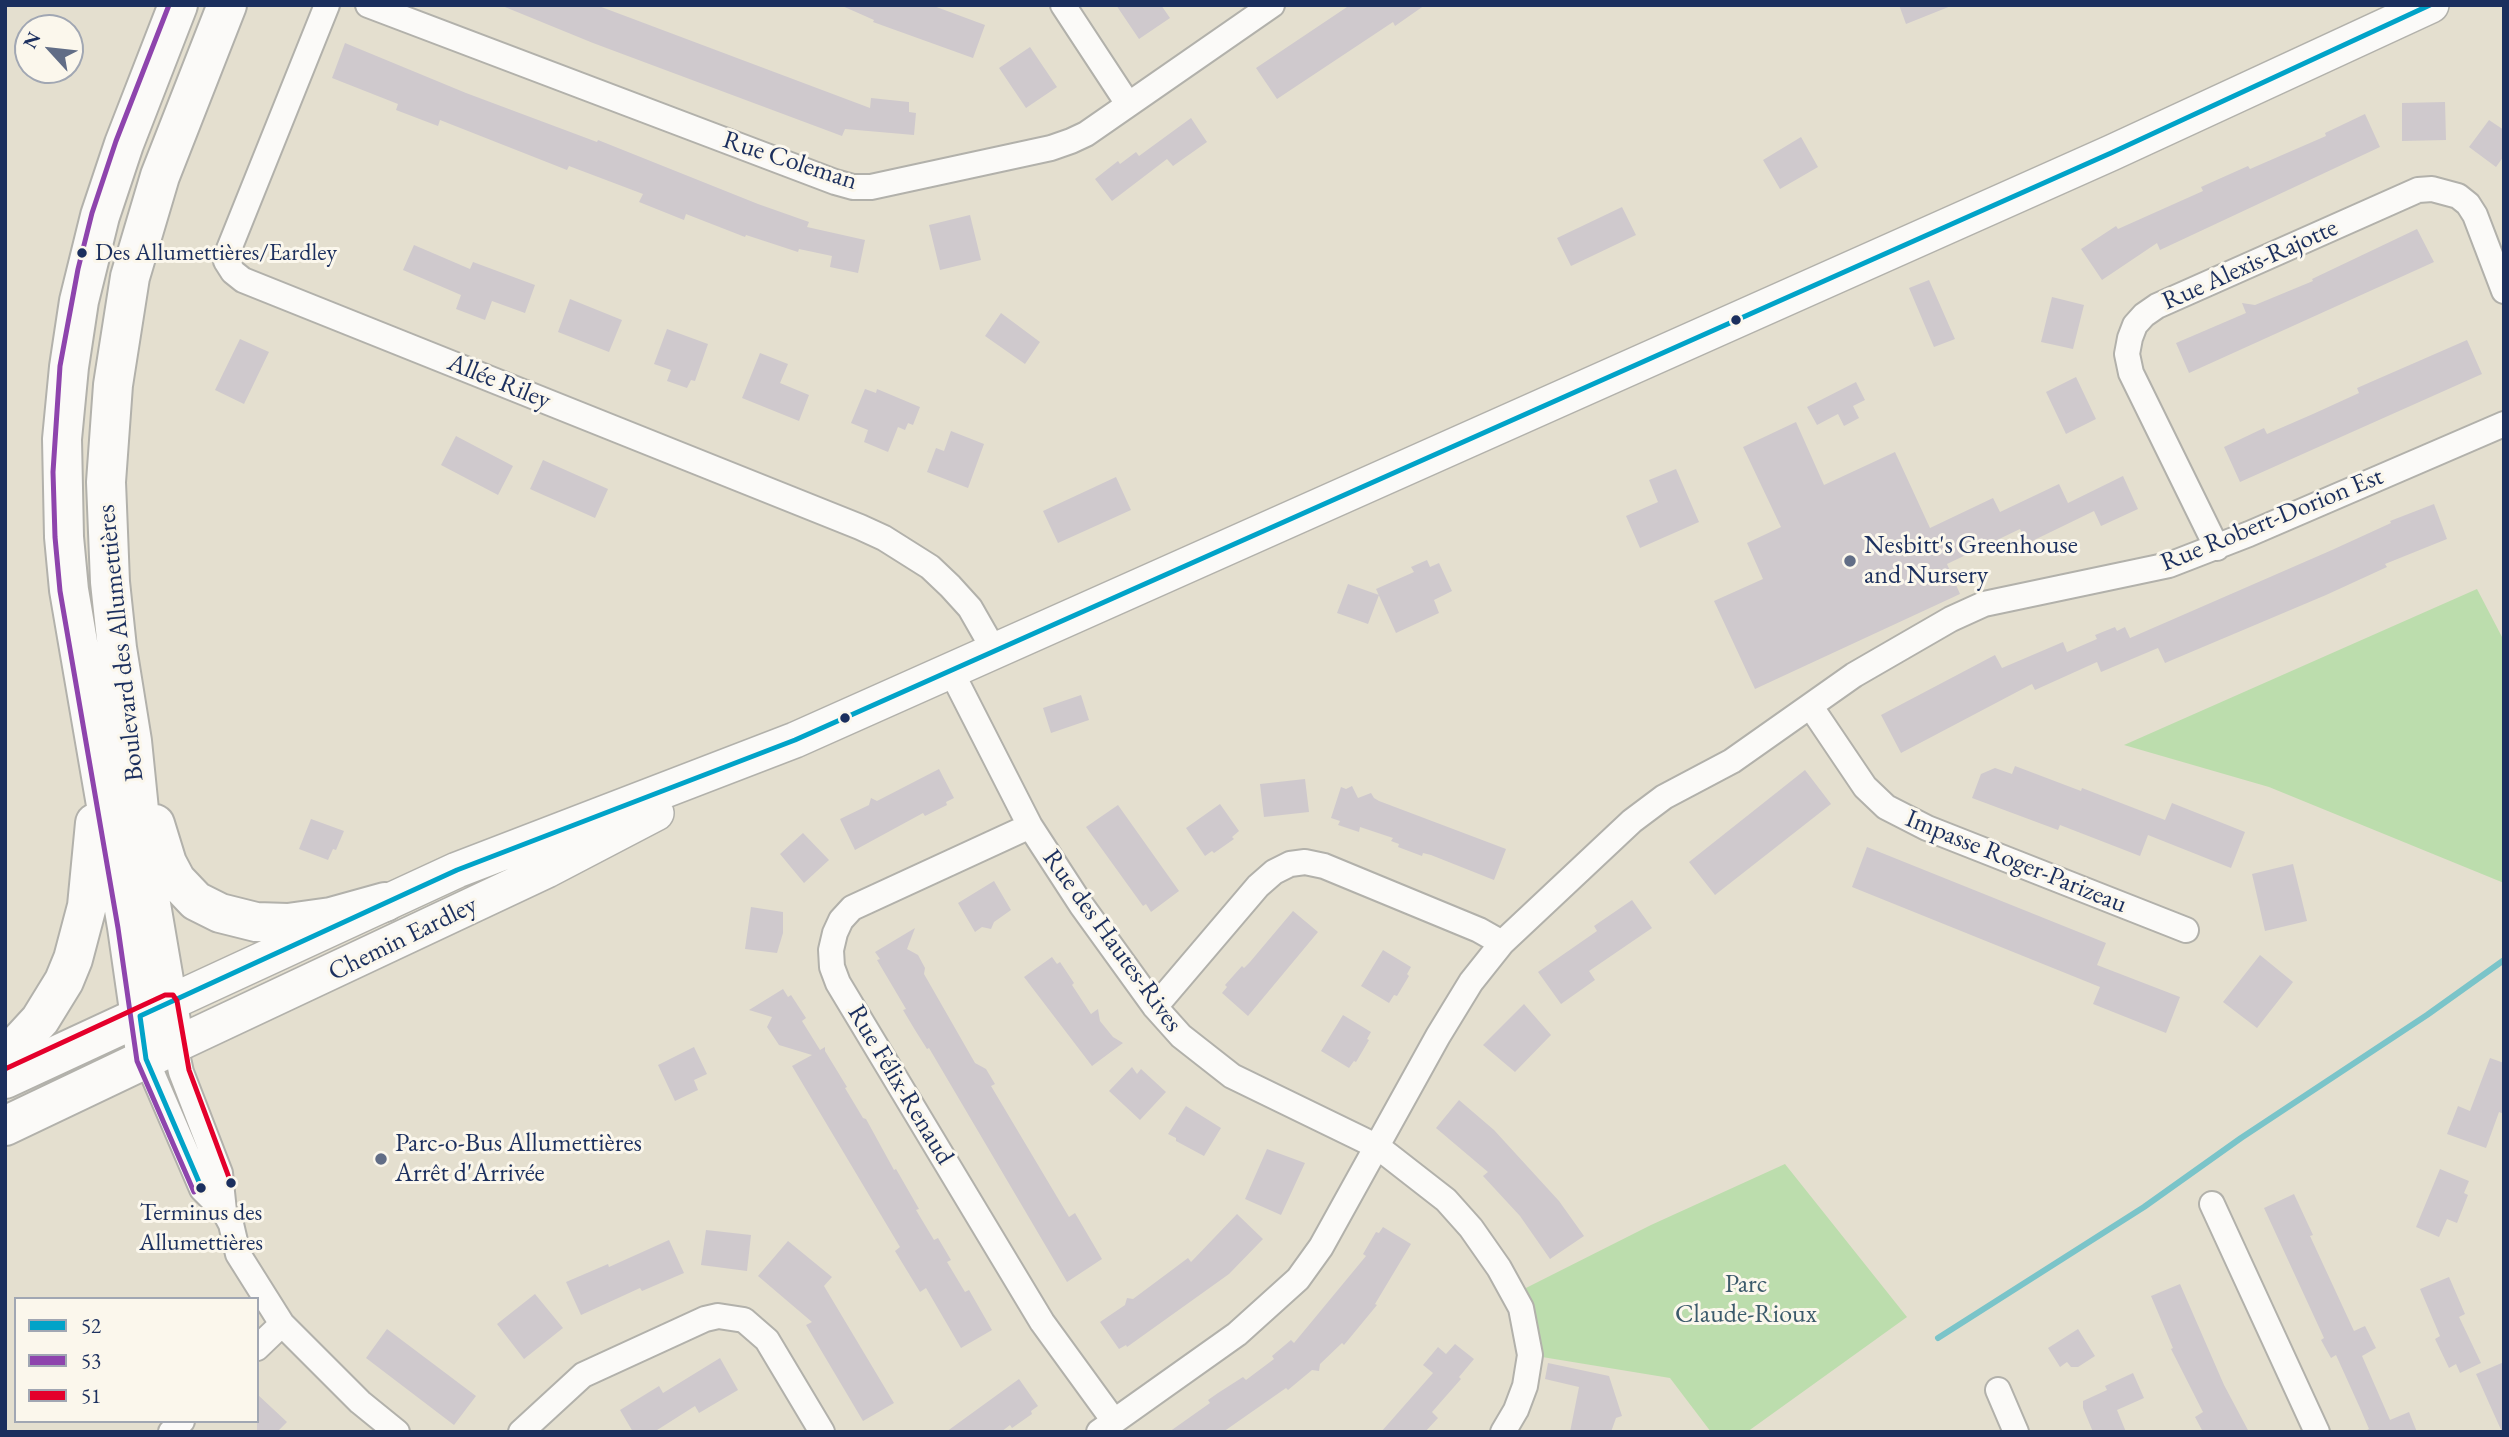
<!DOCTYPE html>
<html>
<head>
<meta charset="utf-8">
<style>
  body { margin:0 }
  #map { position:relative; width:2509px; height:1437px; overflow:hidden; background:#e4dfcf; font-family:"EB Garamond",serif }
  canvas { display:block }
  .frame { position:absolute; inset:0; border:7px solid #1b2f5e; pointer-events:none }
  .legend { position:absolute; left:14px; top:1297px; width:245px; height:126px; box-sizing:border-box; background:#fbf7ec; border:2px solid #a1a7b3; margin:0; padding:9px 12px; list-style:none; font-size:21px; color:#1b2f5e }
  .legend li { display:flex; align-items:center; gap:14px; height:35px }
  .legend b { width:35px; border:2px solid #a1a7b3 }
  .north { position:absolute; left:14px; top:14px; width:70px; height:70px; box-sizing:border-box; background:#fbf7ec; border:2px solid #a1a7b3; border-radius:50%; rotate:297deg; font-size:19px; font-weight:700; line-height:28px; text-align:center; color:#1b2f5e }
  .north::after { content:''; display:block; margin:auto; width:24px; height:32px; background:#616d86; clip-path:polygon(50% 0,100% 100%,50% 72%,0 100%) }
</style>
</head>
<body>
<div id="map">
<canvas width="2509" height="1437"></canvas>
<div class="frame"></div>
<ul class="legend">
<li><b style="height:9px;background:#01a3c8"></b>52</li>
<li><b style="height:9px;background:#8e44ad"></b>53</li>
<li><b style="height:9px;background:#e4002b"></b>51</li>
</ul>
<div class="north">N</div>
</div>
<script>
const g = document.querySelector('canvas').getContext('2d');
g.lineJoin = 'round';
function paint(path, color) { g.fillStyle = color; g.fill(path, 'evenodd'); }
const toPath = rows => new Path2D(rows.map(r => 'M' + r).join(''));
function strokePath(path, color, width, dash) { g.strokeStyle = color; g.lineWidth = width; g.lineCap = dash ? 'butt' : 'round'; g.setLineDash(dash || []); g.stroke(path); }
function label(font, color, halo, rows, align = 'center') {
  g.font = font + ' "EB Garamond",serif'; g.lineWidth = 6; g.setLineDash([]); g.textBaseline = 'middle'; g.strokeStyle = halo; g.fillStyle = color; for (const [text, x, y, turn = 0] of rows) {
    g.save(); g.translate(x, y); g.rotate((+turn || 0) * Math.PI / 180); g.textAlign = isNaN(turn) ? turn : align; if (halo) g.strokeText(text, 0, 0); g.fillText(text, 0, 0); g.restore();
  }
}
const green = toPath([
  [2477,589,2502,637,2504,636,2504,883,2269,787,2124,745],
  [1785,1164,1907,1317,1747,1432,1711,1432,1670,1378,1530,1355,1514,1294,1651,1225]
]);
const stream = toPath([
  [1938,1338,2144,1207,2241,1138,2427,1015,2504,960]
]);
const building = toPath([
  [500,5,596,5,870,108,871,98,909,102,909,112,916,113,914,135,845,129,842,136,593,43],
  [840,5,931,5,985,25,973,58,873,22,874,20],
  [1116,5,1161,5,1170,18,1139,39],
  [1350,5,1425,5,1395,26,1393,22,1277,99,1256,68],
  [1899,5,1951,5,1951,6,1906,24],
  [345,43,466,93,597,142,598,140,758,204,809,222,807,227,865,240,858,273,830,267,832,256,799,249,798,252,746,235,745,237,686,214,684,220,639,202,643,194,569,166,567,170,440,120,438,126,396,110,398,104,332,78],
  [1030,47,1057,87,1026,108,999,68],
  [2445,102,2446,140,2402,141,2402,103],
  [2365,114,2380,147,2160,250,2157,243,2102,280,2081,249,2116,226,2118,229,2203,191,2201,187,2248,166,2250,169,2326,136,2325,133],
  [1191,118,1207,142,1173,166,1167,159,1112,201,1095,179,1118,161,1120,164,1136,152,1139,156],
  [2489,120,2504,130,2504,156,2496,167,2469,147],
  [1801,137,1818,167,1780,189,1763,160],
  [1622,207,1636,235,1571,266,1557,238],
  [970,215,981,260,940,270,929,225],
  [2417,229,2434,262,2189,373,2176,343,2246,313,2242,303,2255,305,2313,281,2312,279],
  [414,245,470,269,473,262,535,285,525,313,492,301,485,320,456,309,461,295,403,270],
  [1929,280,1955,339,1934,347,1909,288],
  [2052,297,2084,305,2073,349,2041,342],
  [570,299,622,320,609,352,558,332],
  [1001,313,1040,342,1025,364,985,336],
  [667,329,708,344,695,381,691,380,687,388,667,381,671,370,654,364],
  [240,339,269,352,244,404,215,390],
  [2467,340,2482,374,2240,482,2224,447,2264,428,2267,434,2313,414,2359,393,2357,388],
  [760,353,788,364,780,383,809,395,799,421,742,398],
  [2076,377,2096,419,2066,434,2046,392],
  [1856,382,1865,400,1853,406,1859,418,1844,426,1838,414,1817,425,1807,407],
  [865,389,876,393,877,389,920,407,913,425,908,423,905,430,898,427,888,452,864,442,868,430,851,423],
  [1796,422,1824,485,1895,452,1930,528,1993,498,2000,512,2059,484,2068,503,2123,476,2138,509,2101,526,2094,511,2028,543,2020,529,1947,564,1960,594,1755,689,1714,601,1763,579,1747,543,1781,527,1743,447],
  [951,431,984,444,968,488,927,472,936,448,944,451],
  [456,436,513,466,498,495,441,465],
  [543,460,608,489,595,518,530,489],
  [1676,469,1699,522,1640,548,1626,516,1658,502,1649,480],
  [1116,477,1131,510,1058,543,1043,511],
  [2434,504,2447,539,2385,564,2387,567,2326,595,2165,663,2158,648,2101,672,2097,662,2035,690,2032,684,1901,753,1881,715,1995,655,2002,668,2063,642,2067,652,2097,639,2095,635,2115,627,2117,631,2125,627,2130,638,2332,550,2391,523,2390,521],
  [1427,560,1430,567,1439,563,1452,591,1434,600,1439,613,1396,633,1376,589,1414,572,1411,567],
  [1348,584,1379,595,1368,624,1337,613],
  [1081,695,1089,720,1051,733,1043,708],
  [2015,766,2081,791,2082,788,2165,820,2172,803,2245,832,2231,868,2148,835,2140,856,2060,825,2058,830,1972,798,1981,774,1995,768,2012,774],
  [939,769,954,798,946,802,947,805,925,816,923,813,855,850,840,819,869,805,871,798,877,801],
  [1805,770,1831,804,1715,895,1689,862],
  [1305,779,1309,812,1264,817,1260,784],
  [1352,786,1358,798,1371,793,1374,798,1379,801,1506,849,1494,880,1431,855,1423,853,1422,856,1398,847,1399,844,1391,841,1393,838,1360,827,1359,832,1338,825,1340,821,1331,818,1341,787,1346,789],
  [1220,804,1239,831,1232,837,1234,839,1214,853,1212,851,1205,856,1186,828],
  [1118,805,1179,891,1151,912,1146,904,1143,906,1086,827],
  [311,819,344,831,336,850,333,849,328,860,299,849],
  [803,833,829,860,804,883,780,854],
  [1867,847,2106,943,2097,965,2180,997,2166,1033,2093,1004,2100,987,1852,887],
  [2293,864,2307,921,2265,931,2252,874],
  [994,881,1011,910,994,922,991,929,982,927,975,932,958,903],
  [1632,900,1652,928,1589,971,1595,980,1561,1004,1538,972,1597,931,1594,926],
  [751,907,783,912,783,933,777,953,745,949],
  [1293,911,1318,932,1248,1016,1222,993,1227,987,1225,985,1242,966,1244,968,1250,962],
  [915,928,907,949,918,955,925,968,924,974,975,1063,986,1069,995,1084,991,1086,1069,1217,1075,1213,1102,1259,1067,1282,929,1048,927,1049,915,1030,903,1010,906,1009,877,960,880,959,875,952],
  [1383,950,1411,967,1407,974,1409,976,1397,996,1394,995,1389,1003,1361,986],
  [2260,955,2293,982,2257,1028,2223,1002],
  [1052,957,1057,964,1060,962,1074,983,1072,985,1091,1014,1098,1009,1100,1021,1113,1037,1123,1043,1092,1066,1024,977],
  [783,989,788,997,791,995,806,1018,802,1021,820,1050,825,1047,825,1051,847,1087,845,1088,863,1118,866,1119,894,1170,896,1169,919,1209,916,1210,934,1240,938,1238,951,1260,947,1262,965,1292,969,1290,992,1330,961,1348,926,1288,920,1292,895,1251,900,1247,792,1066,812,1055,779,1045,767,1027,772,1017,749,1010],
  [1524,1004,1551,1035,1515,1072,1483,1045],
  [1343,1015,1371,1032,1367,1039,1369,1040,1356,1062,1354,1061,1349,1068,1321,1051],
  [694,1047,707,1074,694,1080,698,1090,675,1101,658,1065],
  [2490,1058,2504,1063,2504,1114,2499,1112,2486,1148,2447,1134,2458,1106,2470,1111],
  [1132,1067,1137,1074,1141,1069,1166,1092,1140,1120,1109,1091],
  [1459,1100,1494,1130,1559,1201,1584,1236,1550,1259,1520,1216,1483,1176,1488,1172,1436,1128],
  [1186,1106,1221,1128,1204,1156,1176,1141,1176,1138,1168,1134],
  [1267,1149,1305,1163,1281,1215,1245,1199],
  [2440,1169,2469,1181,2464,1193,2468,1195,2457,1223,2447,1219,2439,1237,2416,1227],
  [2294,1194,2313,1235,2310,1236,2354,1331,2365,1326,2376,1348,2362,1356,2390,1420,2409,1412,2417,1432,2363,1432,2369,1429,2360,1408,2336,1355,2331,1358,2321,1340,2324,1338,2264,1208],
  [1237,1214,1263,1239,1229,1274,1127,1347,1126,1345,1119,1349,1100,1322,1125,1305,1127,1298,1133,1299,1188,1258,1191,1262],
  [1383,1227,1411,1244,1375,1304,1377,1305,1344,1345,1342,1343,1320,1364,1319,1371,1312,1370,1288,1390,1286,1388,1223,1432,1169,1432,1210,1403,1208,1400,1218,1393,1243,1377,1246,1380,1274,1359,1272,1356,1291,1340,1294,1343,1366,1256,1363,1254,1376,1232,1379,1233],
  [706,1230,751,1235,747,1271,701,1265],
  [669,1240,684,1273,642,1291,640,1288,581,1315,566,1282,608,1264,609,1267],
  [788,1241,832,1277,824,1286,894,1403,863,1421,806,1325,812,1322,758,1276],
  [2449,1277,2465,1314,2459,1317,2481,1363,2460,1373,2456,1364,2449,1368,2435,1339,2440,1336,2420,1289],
  [2180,1284,2224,1385,2249,1432,2203,1432,2195,1417,2203,1412,2171,1349,2173,1348,2151,1296],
  [535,1294,563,1328,524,1359,497,1324],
  [387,1329,476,1396,454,1425,366,1358],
  [2078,1329,2095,1356,2078,1367,2071,1367,2067,1362,2060,1367,2048,1348],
  [1455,1344,1474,1359,1459,1377,1461,1379,1432,1412,1438,1418,1425,1432,1381,1432,1433,1373,1423,1365,1438,1347,1446,1354],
  [720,1358,738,1390,699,1413,695,1406,654,1432,633,1432,620,1410,659,1386,663,1393],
  [2504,1362,2504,1432,2502,1432,2476,1374],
  [1548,1363,1609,1376,1622,1416,1616,1418,1611,1432,1570,1432,1579,1387,1545,1379],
  [2133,1373,2144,1398,2117,1410,2126,1432,2093,1432,2083,1408,2083,1401,2107,1390,2105,1386],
  [1019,1379,1038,1406,1031,1411,1032,1414,1012,1428,1010,1425,1001,1432,946,1432],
  [257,1394,287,1422,277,1432,257,1432]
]);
const street = toPath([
  [327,5,229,249,226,261,233,272,243,280,860,527,884,538,930,567,950,586,970,608,994,650],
  [368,5,835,182,853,187,871,187,1051,148,1071,141,1086,134,1272,5],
  [1063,5,1128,104],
  [2217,548,2131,373,2127,354,2130,338,2135,325,2144,315,2157,306,2418,190,2432,189,2458,196,2468,204,2475,215,2504,291],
  [951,671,1030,826,1082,906,1155,1007,1181,1036,1232,1076,1378,1147,1446,1200,1471,1228,1499,1268,1521,1308,1530,1355,1525,1386,1516,1410,1503,1432],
  [1811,707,1865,787,1886,807,1927,828,2186,930],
  [1030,826,852,908,841,920,835,933,831,950,832,967,838,983,1042,1322,1114,1421],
  [1155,1007,1258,886,1274,872,1290,864,1305,862,1324,866,1479,930,1502,943],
  [175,1045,181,1072,220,1173,224,1211],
  [146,1059,202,1189,224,1211,231,1224,238,1254,282,1324,360,1402,397,1432],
  [2212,1204,2317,1432],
  [257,1348,282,1324],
  [1998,1390,2016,1432],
  [171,1432,182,1421],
  [521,1432,583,1375,705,1319,718,1316,744,1320,767,1340,822,1432],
  [1099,1432,1237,1334,1298,1279,1321,1247,1438,1036,1471,982,1502,943,1632,821,1664,797,1732,761,1854,675,1951,619,1984,604,2169,565,2249,534,2504,424]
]);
const secondary = toPath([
  [169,1003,457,870,795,740,2111,153,2431,5],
  [175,1045,547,870,656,813]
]);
const primary = toPath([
  [5,1079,169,1003],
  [5,1126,175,1045]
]);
const highway = toPath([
  [155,824,167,863,176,880,196,901,220,913,256,922,288,923,331,917,385,902],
  [175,1045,145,869,132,741,117,648,110,582,106,482,113,385,130,277,160,176,227,5],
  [5,1058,40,1020,64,981,73,959,87,906,95,823],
  [146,1059,127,927,69,590,64,537,62,439,69,367,79,301,100,216,124,144,178,5]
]);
const bus1 = toPath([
  [202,1189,146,1059,140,1016,457,870,795,740,2111,153,2430,5]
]);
const bus2 = toPath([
  [169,5,116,141,92,213,78,269,60,366,53,472,55,537,60,591,118,928,137,1061,194,1192]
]);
const bus3 = toPath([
  [5,1069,165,995,173,995,177,1001,189,1070,231,1183]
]);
const markers = [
  [82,253,6,"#1b2f5e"],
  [1736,320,6,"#1b2f5e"],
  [1850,561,7,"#616d86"],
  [845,718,6,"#1b2f5e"],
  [381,1159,7,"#616d86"],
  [231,1183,6,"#1b2f5e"],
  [201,1188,6,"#1b2f5e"]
];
const busNames = [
  ["Des Allumettières/Eardley",95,253],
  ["Terminus des",201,1213,"center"],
  ["Allumettières",201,1243,"center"]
];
const streetNames = [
  ["Rue Coleman",790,161,18],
  ["Rue Alexis-Rajotte",2250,265,-24],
  ["Allée Riley",499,382,22],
  ["Rue Robert-Dorion Est",2272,520,-22],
  ["Boulevard des Allumettières",121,643,-96],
  ["Impasse Roger-Parizeau",2016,862,22],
  ["Chemin Eardley",403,939,-26],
  ["Rue des Hautes-Rives",1112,941,54],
  ["Rue Félix-Renaud",900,1085,59]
];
const poiNames = [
  ["Nesbitt's Greenhouse",1864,546],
  ["and Nursery",1864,576],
  ["Parc-o-Bus Allumettières",395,1144],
  ["Arrêt d'Arrivée",395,1174]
];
const parkNames = [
  ["Parc",1746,1285],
  ["Claude-Rioux",1746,1315]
];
paint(green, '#bcddad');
strokePath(stream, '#7ac4c9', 6);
paint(building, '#cfc9cd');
strokePath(street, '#b2b1ab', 28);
strokePath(secondary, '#b2b1ab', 38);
strokePath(primary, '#b2b1ab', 42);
strokePath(highway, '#b2b1ab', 42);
strokePath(street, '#fbfaf8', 24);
strokePath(secondary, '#fbfaf8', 35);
strokePath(primary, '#fbfaf8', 38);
strokePath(highway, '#fbfaf8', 38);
strokePath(bus1, '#01a3c8', 5);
strokePath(bus2, '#8e44ad', 5);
strokePath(bus3, '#e4002b', 5);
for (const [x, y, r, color] of markers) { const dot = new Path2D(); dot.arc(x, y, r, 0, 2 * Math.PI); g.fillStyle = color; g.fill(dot); strokePath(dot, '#fbf7ec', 2.5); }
label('24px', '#1b2f5e', '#fbf7ec', busNames, 'left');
label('26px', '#1b2f5e', '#fbf7ec', streetNames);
label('26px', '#1b2f5e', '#fbf7ec', poiNames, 'left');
label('26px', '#3b5a6b', '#fbf7ec', parkNames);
</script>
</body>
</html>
